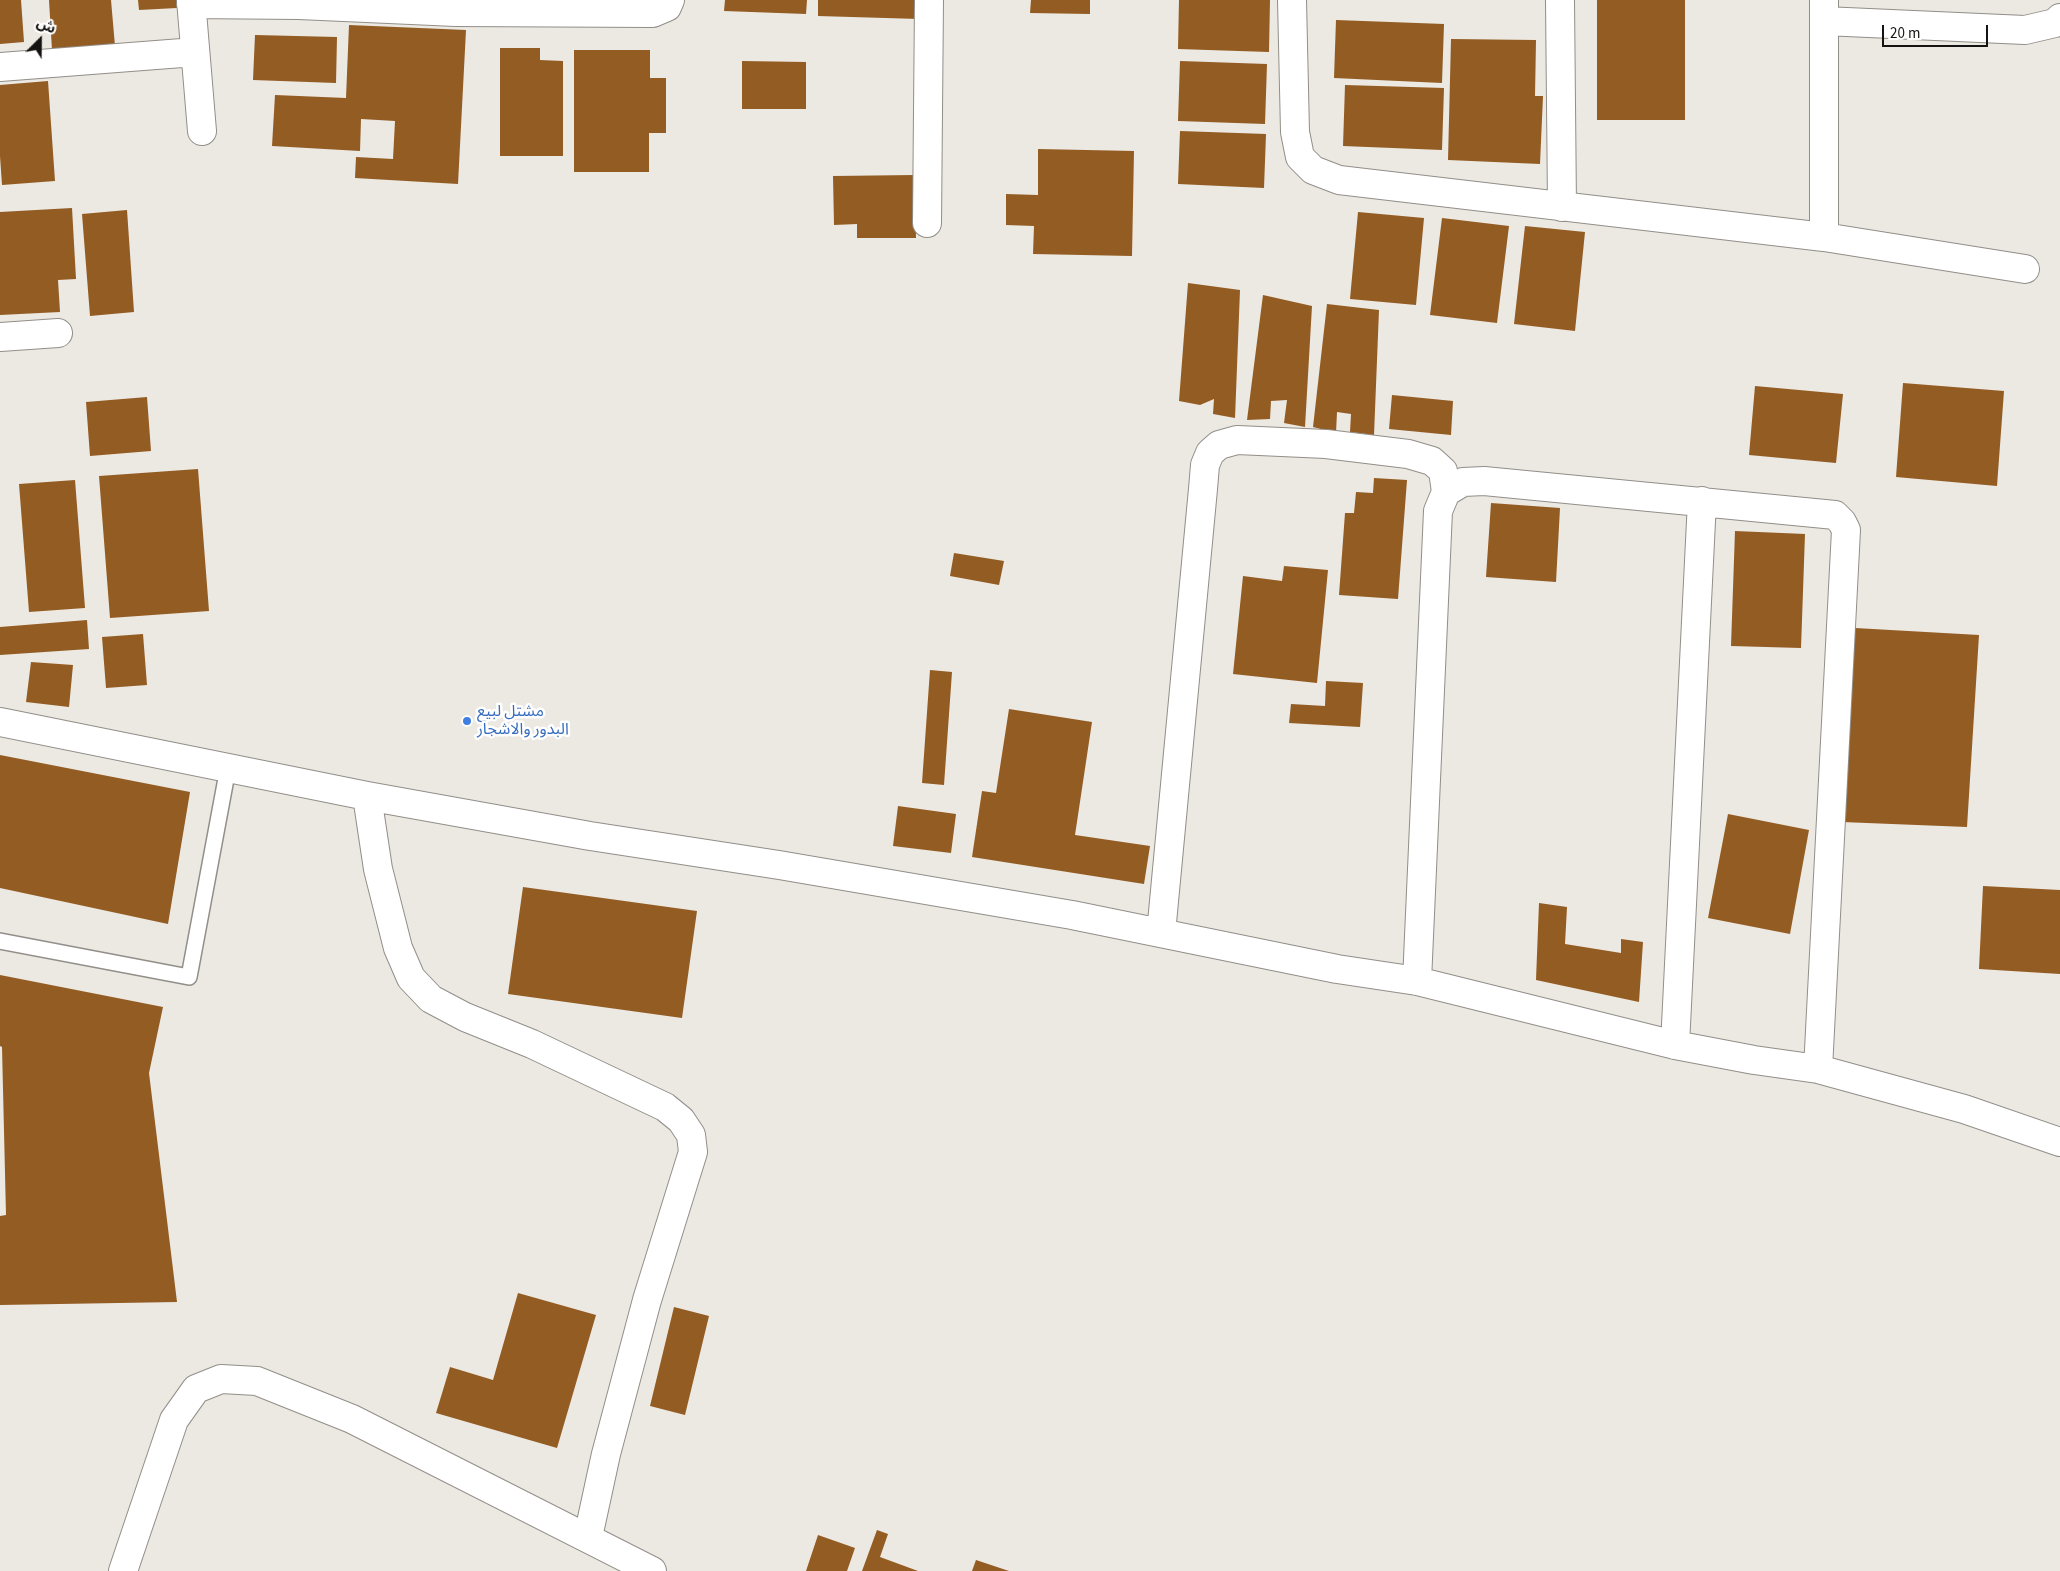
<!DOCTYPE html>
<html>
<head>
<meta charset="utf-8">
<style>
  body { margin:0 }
  #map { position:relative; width:2060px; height:1571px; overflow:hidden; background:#ece8e2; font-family:"Source Sans 3","Noto Sans Arabic",sans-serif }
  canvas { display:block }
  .north { position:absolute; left:15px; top:15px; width:50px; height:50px; -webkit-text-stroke:4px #fff; paint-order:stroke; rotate:23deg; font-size:14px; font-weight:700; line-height:20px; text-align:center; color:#141311 }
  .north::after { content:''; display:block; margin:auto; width:18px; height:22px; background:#141311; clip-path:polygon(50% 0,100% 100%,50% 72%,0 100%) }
  .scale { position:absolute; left:1882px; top:25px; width:106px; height:22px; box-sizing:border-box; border:2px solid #141311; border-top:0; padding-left:6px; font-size:15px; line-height:18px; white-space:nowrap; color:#141311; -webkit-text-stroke:4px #fff; paint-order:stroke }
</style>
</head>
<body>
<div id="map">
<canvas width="2060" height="1571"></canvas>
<div class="north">ش</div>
<div class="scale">20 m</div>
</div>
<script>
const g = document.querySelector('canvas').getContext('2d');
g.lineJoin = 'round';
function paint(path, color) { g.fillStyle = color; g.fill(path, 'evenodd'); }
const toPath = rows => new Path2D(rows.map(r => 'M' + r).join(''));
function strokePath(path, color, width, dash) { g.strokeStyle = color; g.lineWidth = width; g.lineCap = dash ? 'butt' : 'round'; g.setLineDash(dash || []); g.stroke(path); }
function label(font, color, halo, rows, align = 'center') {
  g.font = font + ' "Source Sans 3","Noto Sans Arabic",sans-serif'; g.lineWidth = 5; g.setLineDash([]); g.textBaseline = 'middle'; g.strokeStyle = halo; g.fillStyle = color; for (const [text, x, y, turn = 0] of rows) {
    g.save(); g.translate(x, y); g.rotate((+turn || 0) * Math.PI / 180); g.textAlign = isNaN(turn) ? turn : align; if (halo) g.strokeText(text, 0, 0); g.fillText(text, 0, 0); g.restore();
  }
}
const building = toPath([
  [0,0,21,0,24,42,0,44],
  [49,0,111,0,115,46,52,50],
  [138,0,177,0,177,8,139,10],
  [725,0,807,0,806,14,724,11],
  [818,0,919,0,919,19,818,16],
  [1031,0,1090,0,1090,14,1030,13],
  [1179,0,1270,0,1269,52,1178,49],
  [1597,0,1685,0,1685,120,1597,120],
  [1336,20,1444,24,1442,83,1334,78],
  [349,25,466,30,458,184,355,178,356,157,393,159,395,121,361,119,360,151,272,146,275,95,346,98],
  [255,35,337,37,336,83,253,80],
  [1451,39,1536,40,1535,96,1543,96,1540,164,1448,160],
  [500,48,540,48,540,60,563,61,563,156,500,156],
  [574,50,650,50,650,78,666,78,666,133,649,133,649,172,574,172],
  [742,61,806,62,806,109,742,109],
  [1180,61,1267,64,1265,124,1178,121],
  [48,81,55,181,2,185,0,156,0,85],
  [1345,85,1444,88,1442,150,1343,146],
  [1180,131,1266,134,1264,188,1178,184],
  [1038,149,1134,151,1132,256,1033,254,1034,226,1006,225,1006,194,1038,195],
  [915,175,916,238,857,238,857,224,834,225,833,176],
  [72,208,76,279,58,280,60,312,0,315,0,212],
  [127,210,134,312,90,316,82,214],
  [1358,212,1424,218,1416,305,1350,299],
  [1442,218,1509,226,1497,323,1430,315],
  [1525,226,1585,232,1575,331,1514,324],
  [1188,283,1240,290,1235,418,1213,414,1214,399,1200,405,1179,401],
  [1263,295,1312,306,1305,427,1284,423,1287,400,1271,401,1270,419,1247,420],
  [1327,304,1379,310,1374,435,1350,432,1351,414,1337,412,1336,433,1313,427],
  [1903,383,2004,391,1997,486,1896,477],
  [1755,386,1843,394,1836,463,1749,455],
  [1392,395,1453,401,1451,435,1389,429],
  [147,397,151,451,90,456,86,402],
  [198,469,209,611,110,618,99,476],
  [1374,478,1407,480,1398,599,1339,595,1345,513,1354,513,1356,492,1373,493],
  [75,480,85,608,29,612,19,484],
  [1491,503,1560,508,1556,582,1486,577],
  [1735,531,1805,534,1801,648,1731,646],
  [954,553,1004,561,999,585,950,576],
  [1284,566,1328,570,1317,683,1233,674,1243,576,1282,581],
  [87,620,89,649,0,655,0,627],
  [1855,628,1979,635,1967,827,1842,822],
  [143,634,147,685,106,688,102,637],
  [31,662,73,665,69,707,26,702],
  [930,670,952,672,944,785,922,783],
  [1326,681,1363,683,1360,727,1289,723,1291,704,1325,706],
  [1009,709,1092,722,1075,835,1150,846,1144,884,972,857,982,791,996,793],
  [0,755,190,792,168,924,0,888],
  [898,806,956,814,951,853,893,846],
  [1728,814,1809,830,1790,934,1708,918],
  [1983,886,2060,890,2060,974,1979,969],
  [523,887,697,911,682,1018,508,994],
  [1539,903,1567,907,1565,944,1621,953,1621,939,1643,942,1639,1002,1536,980],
  [0,975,163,1007,149,1073,177,1302,0,1305,0,1216,6,1215,2,1047,0,1046],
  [518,1293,596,1315,557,1448,436,1413,450,1367,493,1380],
  [674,1307,709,1316,685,1415,650,1406],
  [877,1530,888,1534,880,1557,918,1571,862,1571],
  [818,1535,855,1548,847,1571,806,1571],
  [976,1560,1009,1571,972,1571]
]);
const service = toPath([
  [0,941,189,977,228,768]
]);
const minor = toPath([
  [191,0,202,131],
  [1292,0,1295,132,1300,157,1313,170,1339,180,1824,237,2025,269],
  [1560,0,1562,207],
  [1824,0,1824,237],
  [191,4,299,5,456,12,653,13,667,7,670,0],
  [1824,21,2025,30,2055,23,2060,18],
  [0,67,195,52],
  [927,223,929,0],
  [0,337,58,333],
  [0,722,367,796,590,836,779,865,1072,915,1337,969,1417,981,1675,1045,1754,1060,1818,1069,1964,1109,2060,1142],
  [367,796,378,869,398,948,411,978,431,999,465,1017,532,1044,665,1107,681,1120,691,1135,693,1152,647,1300,606,1454,588,1537],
  [1161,933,1203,489,1205,465,1210,453,1219,445,1237,440,1326,444,1408,454,1432,461,1443,471,1446,492],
  [1417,981,1438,511,1446,492,1463,482,1484,481,1835,515,1842,522,1846,530,1818,1069],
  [1675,1045,1702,501],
  [123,1571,174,1420,196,1389,221,1379,257,1381,352,1419,652,1571]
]);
const markers = [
  [467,721,5,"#3f7fe0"]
];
const shopNames = [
  ["مشتل لبيع",477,712],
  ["البدور والاشجار",477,730]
];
paint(building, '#935c22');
strokePath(service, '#928e89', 18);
strokePath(minor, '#928e89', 30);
strokePath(service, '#fff', 15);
strokePath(minor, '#fff', 28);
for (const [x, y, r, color] of markers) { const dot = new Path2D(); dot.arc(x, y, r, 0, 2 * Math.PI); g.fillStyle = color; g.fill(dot); strokePath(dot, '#fff', 2); }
label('16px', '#366cbe', '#fff', shopNames, 'left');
</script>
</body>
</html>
